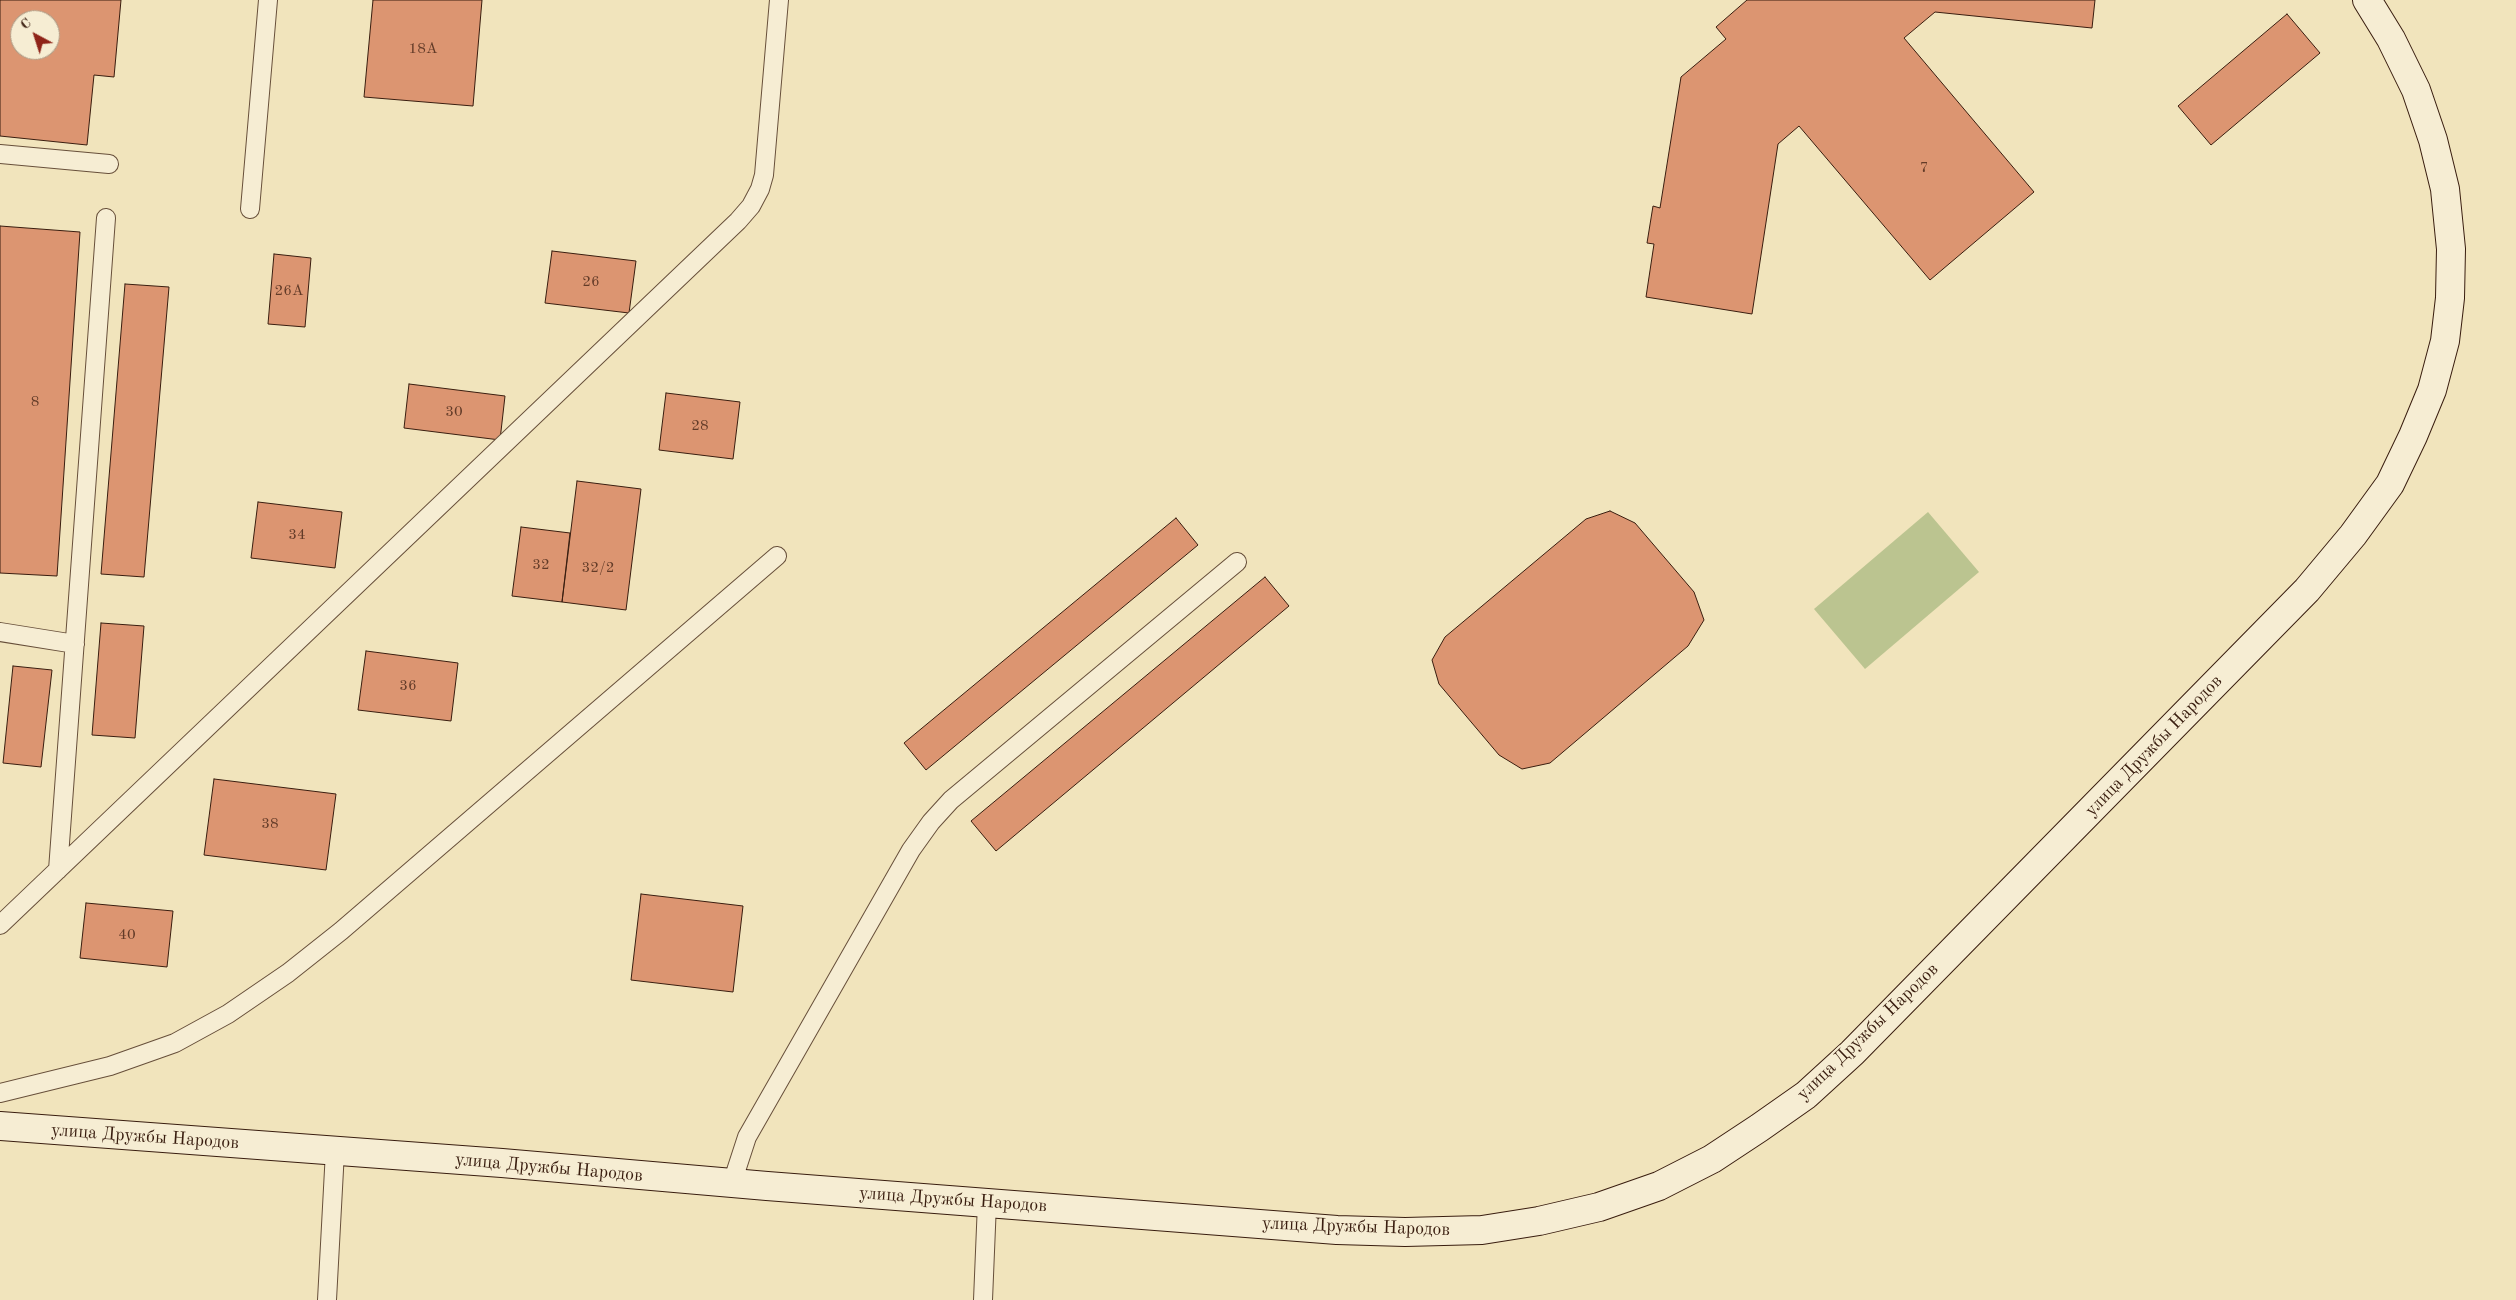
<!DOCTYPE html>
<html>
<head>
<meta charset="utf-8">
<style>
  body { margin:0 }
  #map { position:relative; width:2516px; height:1300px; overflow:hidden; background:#f1e4bc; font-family:"Old Standard TT",serif }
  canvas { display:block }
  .north { position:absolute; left:10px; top:10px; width:50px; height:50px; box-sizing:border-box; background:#f6edd3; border:1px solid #aa9a85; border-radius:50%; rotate:320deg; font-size:14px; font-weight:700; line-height:20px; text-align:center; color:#391d0f }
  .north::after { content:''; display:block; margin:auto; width:18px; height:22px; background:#8f2418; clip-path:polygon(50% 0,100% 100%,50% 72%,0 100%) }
</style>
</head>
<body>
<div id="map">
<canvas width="2516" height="1300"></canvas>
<div class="north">С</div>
</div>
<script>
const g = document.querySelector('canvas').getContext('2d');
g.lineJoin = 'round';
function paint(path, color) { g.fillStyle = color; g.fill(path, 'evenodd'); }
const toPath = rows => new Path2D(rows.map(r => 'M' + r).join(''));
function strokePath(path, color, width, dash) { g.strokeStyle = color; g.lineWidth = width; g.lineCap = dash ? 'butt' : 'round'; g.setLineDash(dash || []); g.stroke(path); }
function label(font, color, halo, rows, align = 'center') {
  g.font = font + ' "Old Standard TT",serif'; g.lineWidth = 4; g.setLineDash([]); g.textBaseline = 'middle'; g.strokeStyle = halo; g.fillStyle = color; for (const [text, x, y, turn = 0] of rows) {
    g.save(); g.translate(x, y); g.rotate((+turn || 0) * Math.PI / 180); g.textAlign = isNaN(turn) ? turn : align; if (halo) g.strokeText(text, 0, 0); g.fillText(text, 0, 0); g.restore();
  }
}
const green = toPath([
  [1928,512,1979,572,1865,669,1814,609]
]);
const building = toPath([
  [0,0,121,0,114,77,94,75,87,145,0,136,0,0],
  [20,20,50,20,50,50,20,50,20,20],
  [373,0,482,0,473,106,364,97,373,0],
  [1747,0,2095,0,2092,28,1935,12,1904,38,2034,192,1930,280,1799,126,1778,144,1752,314,1646,297,1654,244,1647,243,1653,206,1660,208,1681,77,1726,39,1716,27,1747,0],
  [2287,14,2320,53,2211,145,2178,106,2287,14],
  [0,226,80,232,57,576,0,573,0,226],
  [552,251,636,261,629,313,545,303,552,251],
  [274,254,311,258,305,327,268,324,274,254],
  [125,284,169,287,144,577,101,574,125,284],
  [409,384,505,396,500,440,404,428,409,384],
  [666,393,740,402,733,459,659,450,666,393],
  [577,481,641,489,626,610,562,602,577,481],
  [258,502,342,512,335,568,251,558,258,502],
  [1610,511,1635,523,1694,592,1704,620,1688,646,1550,763,1522,769,1499,755,1439,684,1432,660,1445,637,1586,519,1610,511],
  [1176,518,1198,545,926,770,904,743,1176,518],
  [521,527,570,533,562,602,512,596,521,527],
  [1265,577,1289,606,996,851,971,821,1265,577],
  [101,623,144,626,135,738,92,735,101,623],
  [366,651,458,663,451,721,358,710,366,651],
  [13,666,52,670,41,767,3,763,13,666],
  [214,779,336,794,326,870,204,855,214,779],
  [641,894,743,906,733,992,631,980,641,894],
  [86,903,173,911,167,967,80,958,86,903]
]);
const lane = toPath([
  [0,154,109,164],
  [250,209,268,0],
  [0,632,75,644],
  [58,870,106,218],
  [0,925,738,221,751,206,760,189,764,175,779,0],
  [0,1093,110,1066,175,1043,228,1014,288,973,341,931,777,556],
  [732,1183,747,1137,911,850,931,822,951,800,1237,562],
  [327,1300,335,1151],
  [983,1300,987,1203]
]);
const secondary = toPath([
  [0,1126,502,1163,767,1186,1337,1230,1405,1232,1482,1230,1539,1221,1599,1207,1659,1186,1712,1159,1759,1128,1806,1095,1852,1053,2307,590,2353,535,2390,484,2413,436,2432,390,2445,341,2450,298,2451,249,2445,189,2433,140,2416,90,2391,39,2367,0]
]);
const numberNames = [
  ["18А",423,49],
  ["7",1924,168],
  ["26",591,282],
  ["26А",289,291],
  ["8",35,402],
  ["30",454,412],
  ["28",700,426],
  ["34",297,535],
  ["32",541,565],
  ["32/2",598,568],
  ["36",408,686],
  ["38",270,824],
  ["40",127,935]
];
const streetNames = [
  ["улица Дружбы Народов",2154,746,-46],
  ["улица Дружбы Народов",1868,1032,-44],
  ["улица Дружбы Народов",145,1137,4],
  ["улица Дружбы Народов",549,1168,5],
  ["улица Дружбы Народов",953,1200,4],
  ["улица Дружбы Народов",1356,1227,2]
];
paint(green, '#bbc490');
paint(building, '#dc9571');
strokePath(building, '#391d0f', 1);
strokePath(lane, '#674f3a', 20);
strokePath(secondary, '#391d0f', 30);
strokePath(lane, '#f6edd3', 18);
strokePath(secondary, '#f6edd3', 28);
label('15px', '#623b28', null, numberNames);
label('18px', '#391d0f', '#f6edd3', streetNames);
</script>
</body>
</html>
